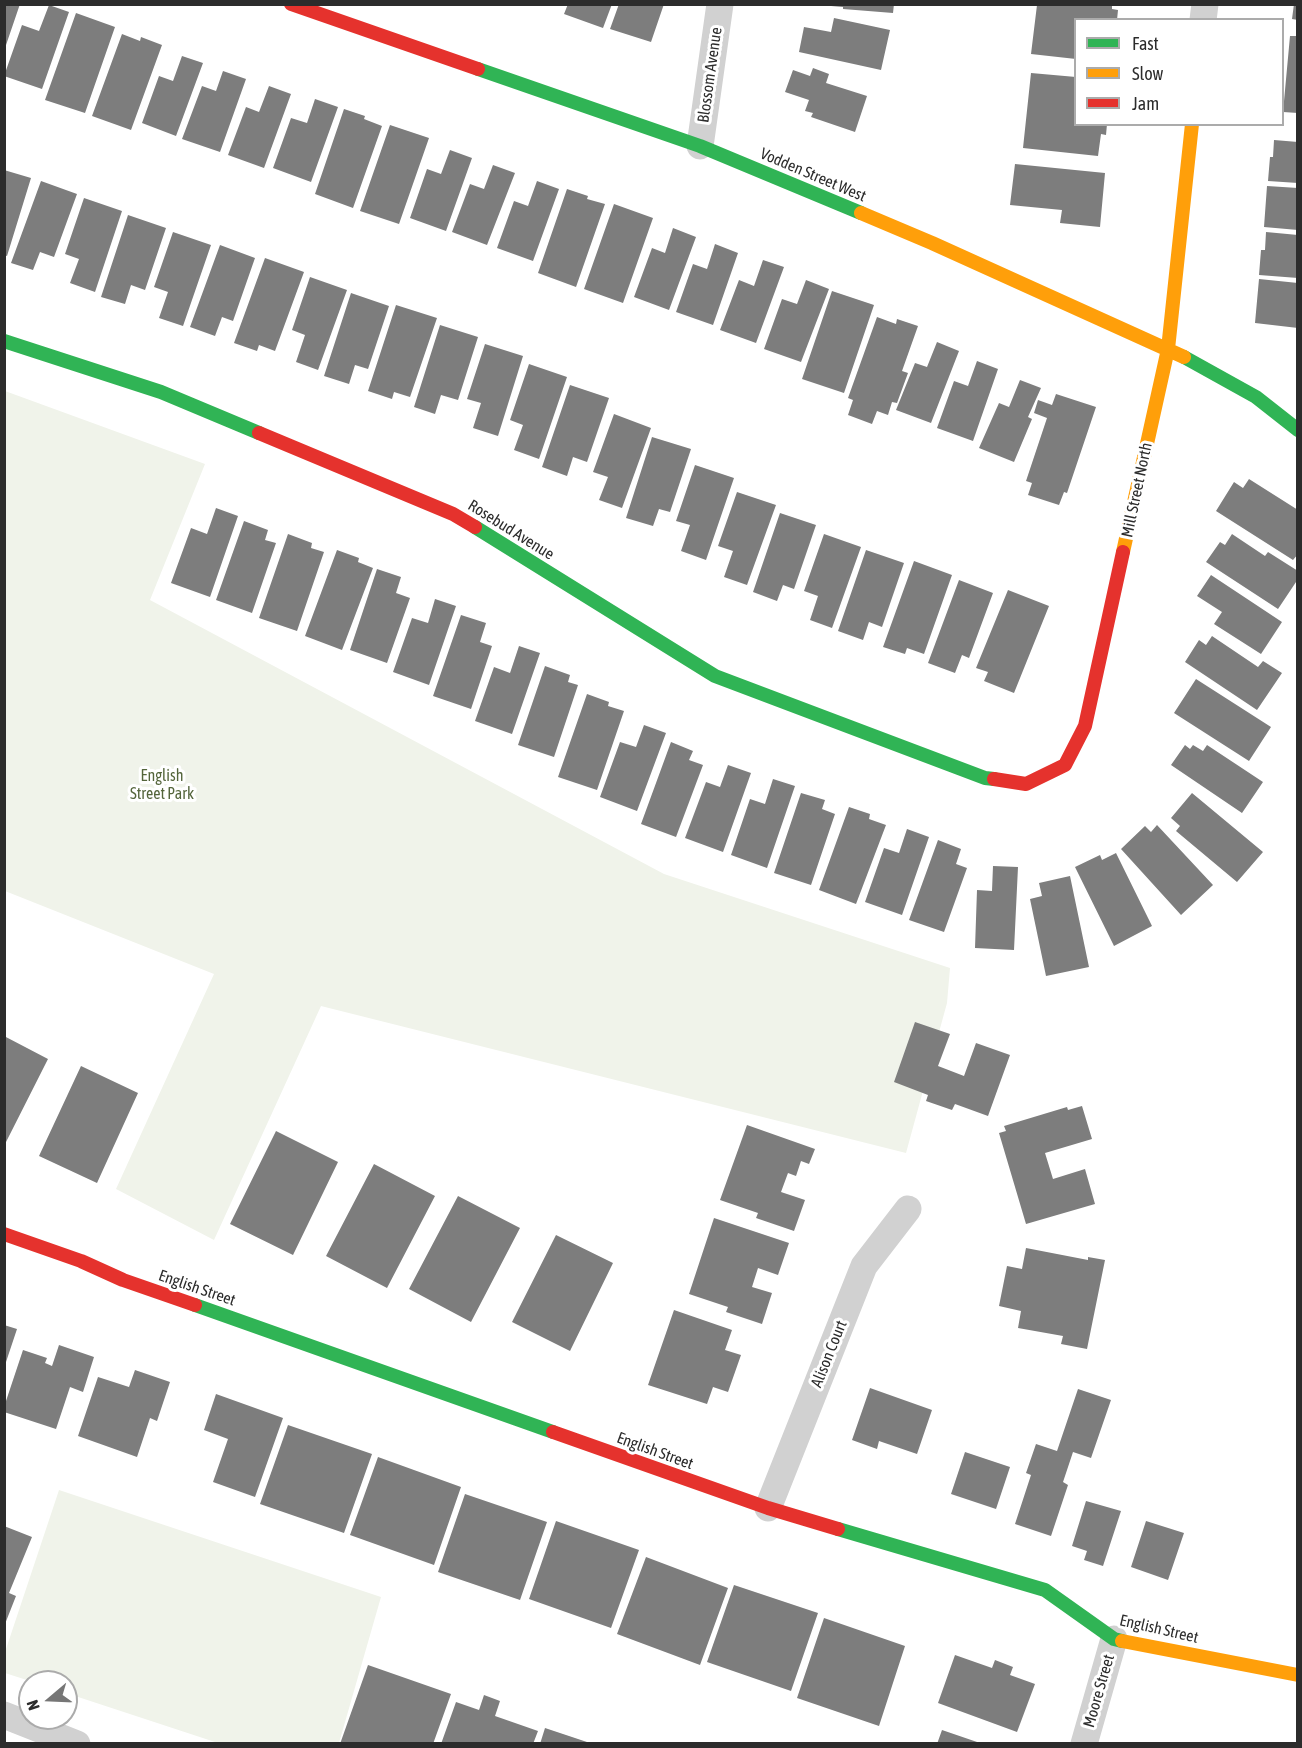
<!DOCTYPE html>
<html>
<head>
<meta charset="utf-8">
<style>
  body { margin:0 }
  #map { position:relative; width:1302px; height:1748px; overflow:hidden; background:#fff; font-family:"Asap Condensed",sans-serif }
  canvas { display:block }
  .frame { position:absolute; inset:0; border:6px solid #2c2c2c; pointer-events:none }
  .legend { position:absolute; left:1074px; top:18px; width:210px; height:108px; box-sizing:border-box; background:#fff; border:2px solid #ababab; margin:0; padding:8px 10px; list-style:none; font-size:18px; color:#2c2c2c }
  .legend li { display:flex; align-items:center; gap:12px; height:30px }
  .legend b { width:30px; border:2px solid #ababab }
  .north { position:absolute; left:18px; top:1670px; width:60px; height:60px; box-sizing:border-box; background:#fff; border:2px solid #ababab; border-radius:50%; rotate:251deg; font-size:16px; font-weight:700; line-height:24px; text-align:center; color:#2c2c2c }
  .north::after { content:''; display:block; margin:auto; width:21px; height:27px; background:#767676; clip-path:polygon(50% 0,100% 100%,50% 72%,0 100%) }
</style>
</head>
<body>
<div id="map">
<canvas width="1302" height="1748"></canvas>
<div class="frame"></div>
<ul class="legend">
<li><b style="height:8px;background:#30b455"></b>Fast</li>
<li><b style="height:8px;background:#ff9f0a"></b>Slow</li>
<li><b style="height:8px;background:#e5322d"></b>Jam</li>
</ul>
<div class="north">N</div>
</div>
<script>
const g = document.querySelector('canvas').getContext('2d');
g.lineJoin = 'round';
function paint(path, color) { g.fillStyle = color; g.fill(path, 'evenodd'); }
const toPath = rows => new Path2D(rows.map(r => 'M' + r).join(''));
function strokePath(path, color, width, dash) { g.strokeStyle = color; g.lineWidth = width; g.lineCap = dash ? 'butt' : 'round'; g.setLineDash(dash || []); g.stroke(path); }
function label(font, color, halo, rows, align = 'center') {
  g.font = font + ' "Asap Condensed",sans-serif'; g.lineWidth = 6; g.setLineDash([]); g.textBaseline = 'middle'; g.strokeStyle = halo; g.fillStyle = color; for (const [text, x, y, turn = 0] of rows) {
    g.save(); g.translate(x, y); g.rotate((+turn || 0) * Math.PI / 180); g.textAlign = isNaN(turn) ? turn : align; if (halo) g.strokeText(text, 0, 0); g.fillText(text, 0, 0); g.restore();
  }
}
const green = toPath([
  [5,391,205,464,150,600,664,874,950,968,947,1003,906,1153,321,1006,214,1240,116,1189,214,974,5,891],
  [59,1490,381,1597,339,1743,218,1743,66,1693,66,1682,33,1682,5,1673,5,1652]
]);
const building = toPath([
  [4,4,20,4,5,48,4,48],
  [568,4,612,4,603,28,564,14],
  [619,4,664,4,651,42,610,29],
  [831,4,894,4,893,13,843,9,843,7,831,6],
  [1294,4,1298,4,1298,20,1292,19],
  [49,5,69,12,42,89,4,76,22,25,39,31],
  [1037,5,1112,5,1112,9,1118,10,1117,20,1076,20,1076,59,1031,54],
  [76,13,115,27,85,113,45,100],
  [834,18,890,30,881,70,799,52,804,27,831,32],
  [122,34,140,41,141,37,162,45,131,130,92,116],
  [1290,36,1298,36,1298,113,1283,112],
  [182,56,203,63,176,136,142,123,159,76,173,81],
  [813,68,829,74,826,83,867,96,855,132,811,117,813,113,805,111,809,100,785,92,793,70,810,76],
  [223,71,246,79,220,152,182,139,202,86,216,91],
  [1031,73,1076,77,1076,124,1107,124,1106,135,1101,134,1098,156,1023,148],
  [269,86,291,94,264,168,228,155,246,107,259,112],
  [315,99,338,107,311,182,273,168,291,118,307,123],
  [344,109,365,116,364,119,382,126,353,208,315,194],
  [390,125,429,138,399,224,360,211],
  [1274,140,1298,142,1298,183,1268,181,1270,157,1273,157],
  [450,150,472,158,446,231,410,218,427,169,441,174],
  [1015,164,1105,173,1100,227,1060,223,1062,210,1010,205],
  [493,165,515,173,487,245,452,232,470,184,484,189],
  [4,170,31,178,7,256,4,255],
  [41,181,77,194,54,257,40,252,33,270,11,263],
  [537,181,559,189,533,261,497,248,514,201,528,206],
  [1267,186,1298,188,1298,230,1264,227],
  [567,189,588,196,587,199,605,204,576,287,538,273],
  [84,198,122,211,95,292,70,283,79,259,65,254],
  [614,204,653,218,623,303,584,289],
  [128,215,166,228,145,290,131,285,125,304,101,297],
  [673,228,696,237,669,310,634,297,652,248,665,253],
  [173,232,211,245,183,326,159,318,168,292,154,287],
  [1266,232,1298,235,1298,278,1259,275,1261,250,1265,250],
  [715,244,738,253,713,325,676,312,693,264,707,269],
  [220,245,255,258,233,321,222,317,215,336,190,327],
  [265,258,304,272,275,351,259,345,257,351,234,343],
  [763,260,784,267,756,343,720,330,739,280,754,286],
  [310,277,347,290,318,370,296,362,305,335,292,330],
  [1259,279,1298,283,1298,328,1255,323],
  [806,280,829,289,801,362,764,349,782,299,797,304],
  [832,291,874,305,844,393,802,379],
  [351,293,389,306,368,369,355,365,349,384,324,376],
  [396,305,437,318,410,397,394,392,392,399,368,391],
  [877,317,896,324,897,319,918,326,902,371,908,373,897,403,892,402,888,415,877,411,872,424,848,415,853,400,848,398],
  [440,325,478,337,458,400,441,395,435,414,414,407],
  [937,342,959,351,931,423,896,410,915,363,927,367],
  [485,344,523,356,498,436,473,428,481,403,467,399],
  [977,361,998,369,973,441,937,428,954,381,968,386],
  [529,364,567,377,539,459,514,450,523,425,510,420],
  [1020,380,1041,388,1028,417,1032,419,1014,462,979,448,999,403,1009,407],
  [570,385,609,398,587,462,573,457,567,476,542,467],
  [1056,394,1096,407,1067,493,1064,492,1059,505,1028,495,1032,483,1026,481,1047,418,1034,413,1038,400,1052,405],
  [614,414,651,428,622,508,599,500,608,477,593,472],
  [652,437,691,449,670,512,659,509,653,526,626,518],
  [695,465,734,478,706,560,681,551,690,525,676,521],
  [1249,479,1298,510,1298,554,1293,560,1216,511,1234,482,1243,488],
  [737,492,776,505,747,585,724,577,733,551,718,546],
  [216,508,238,516,210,597,171,583,191,528,207,534],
  [780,513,816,525,794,589,783,585,777,601,753,592],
  [244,521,268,530,265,540,276,543,252,613,216,600],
  [288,534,312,543,311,548,324,552,297,631,259,618],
  [824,534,861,547,832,628,810,620,818,596,804,591],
  [1232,534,1265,556,1268,552,1298,571,1298,579,1278,609,1206,562,1220,542,1225,545],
  [337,550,359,558,358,562,373,568,342,650,305,636],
  [866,550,904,563,882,627,869,622,863,640,838,631],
  [914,561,952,575,924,654,907,648,905,654,883,647],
  [377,569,401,577,396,593,410,598,387,663,350,650],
  [1211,575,1282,622,1261,654,1214,624,1222,612,1197,596],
  [959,580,993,593,969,658,962,655,955,673,928,663],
  [1008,590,1049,606,1014,693,984,681,988,672,976,668],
  [435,599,456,606,429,685,393,672,412,618,428,623],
  [461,615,486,623,480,642,492,646,471,709,433,696],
  [1212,636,1258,667,1263,661,1282,673,1257,710,1185,662,1199,640,1206,645],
  [519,646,540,653,512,734,475,721,494,667,510,673],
  [545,666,570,675,568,682,578,685,554,757,518,745],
  [1196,679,1271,727,1249,761,1174,713],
  [587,694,609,702,608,706,624,711,597,790,558,777],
  [644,725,666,733,637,811,600,797,620,742,636,747],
  [671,742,693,751,689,760,703,765,676,837,641,824],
  [1185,745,1190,749,1193,745,1203,751,1207,745,1263,782,1242,813,1171,765],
  [728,765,751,773,723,852,685,838,706,782,720,787],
  [773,779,795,786,767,868,731,855,750,799,765,804],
  [801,793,825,800,822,809,835,814,811,885,774,873],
  [1192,793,1263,852,1237,882,1176,831,1180,826,1171,818],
  [849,807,870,814,869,819,886,825,856,904,819,890],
  [1157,825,1213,885,1181,915,1121,849,1145,826,1151,832],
  [907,829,929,837,902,915,865,902,884,848,899,853],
  [938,840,961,849,956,864,967,868,944,932,909,920],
  [1116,853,1152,926,1114,946,1075,867,1100,855,1102,860],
  [993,866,1018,867,1014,950,975,948,977,890,992,891],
  [1070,876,1089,967,1046,976,1030,899,1042,896,1039,883],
  [915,1022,950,1034,938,1066,964,1076,976,1043,1010,1055,988,1116,955,1104,952,1110,926,1101,928,1095,894,1082],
  [4,1036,48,1059,4,1146],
  [81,1066,138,1093,97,1183,39,1156],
  [1082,1106,1092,1139,1045,1153,1053,1179,1085,1169,1095,1204,1026,1224,999,1133,1006,1131,1004,1126,1067,1107,1068,1110],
  [747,1125,815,1149,809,1164,801,1161,796,1176,788,1173,781,1192,805,1200,794,1231,756,1218,758,1213,720,1200],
  [276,1131,338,1162,293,1255,230,1224],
  [374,1164,435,1196,387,1288,326,1256],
  [458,1196,520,1228,471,1322,409,1289],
  [714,1218,789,1243,778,1275,758,1268,752,1287,772,1293,762,1324,726,1312,728,1307,689,1294],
  [556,1235,613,1263,570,1351,512,1322],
  [1026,1248,1088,1260,1088,1257,1105,1260,1087,1349,1061,1344,1063,1336,1018,1328,1021,1311,999,1306,1007,1266,1022,1269],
  [674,1310,732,1330,725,1350,741,1355,728,1392,713,1387,707,1404,648,1385],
  [4,1325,17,1329,5,1365,4,1365],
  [59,1345,94,1357,83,1392,70,1387,56,1429,4,1412,4,1407,23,1350,47,1358,45,1363,52,1366],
  [135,1370,170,1382,157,1421,150,1418,137,1457,78,1436,98,1377,129,1387],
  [870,1388,932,1410,917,1454,879,1441,877,1449,852,1440],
  [1078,1389,1111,1400,1091,1458,1073,1452,1063,1482,1068,1485,1051,1536,1015,1524,1031,1475,1026,1473,1036,1444,1057,1451],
  [216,1394,283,1418,255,1497,213,1482,228,1439,204,1430],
  [288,1425,372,1454,344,1533,260,1504],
  [965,1452,1010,1467,996,1509,951,1494],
  [378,1457,461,1487,434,1565,350,1535],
  [465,1494,547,1522,520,1600,438,1572],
  [1086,1501,1121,1511,1103,1566,1084,1560,1087,1551,1072,1546],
  [556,1521,639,1550,611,1628,529,1599],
  [1146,1521,1184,1533,1168,1580,1131,1567],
  [4,1526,32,1537,9,1593,16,1596,5,1624],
  [646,1557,728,1588,700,1665,617,1634],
  [734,1585,818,1613,791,1691,707,1662],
  [824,1618,905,1646,879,1726,797,1698],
  [955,1655,992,1668,995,1660,1013,1667,1010,1675,1035,1684,1017,1732,938,1703],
  [368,1665,451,1694,433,1744,340,1744],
  [484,1695,500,1701,495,1716,538,1731,533,1744,441,1744,456,1702,479,1710],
  [545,1728,590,1743,590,1744,540,1744],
  [942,1730,980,1743,980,1744,937,1744]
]);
const street = toPath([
  [1203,20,1205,4],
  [700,146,720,4],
  [768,1508,864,1266,908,1209],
  [4,1715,77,1744],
  [1084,1744,1114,1639]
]);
const fast = toPath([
  [478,69,700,146,861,213],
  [4,341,161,392,259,433],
  [1184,357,1256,397,1298,430],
  [475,527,715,676,985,778,994,779],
  [195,1305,553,1432],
  [838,1529,1045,1590,1114,1639,1122,1641]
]);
const slow = toPath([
  [861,213,932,243,1184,357],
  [1123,552,1168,349,1192,124],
  [1122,1641,1298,1675]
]);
const jam = toPath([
  [291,4,478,69],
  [259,433,453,514,475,527],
  [994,779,1026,784,1065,765,1085,726,1123,552],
  [4,1234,81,1261,123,1280,195,1305],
  [553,1432,768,1508,838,1529]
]);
const streetNames = [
  ["Blossom Avenue",710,75,-82],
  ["Vodden Street West",813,175,23],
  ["Mill Street North",1137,490,-78],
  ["Rosebud Avenue",511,530,32],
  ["English Street",197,1288,19],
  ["Alison Court",829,1354,-68],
  ["English Street",655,1451,20],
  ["English Street",1159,1629,13],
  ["Moore Street",1099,1691,-74]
];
const parkNames = [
  ["English",162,776],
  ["Street Park",162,794]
];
paint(green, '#f0f3ea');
paint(building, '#7d7d7d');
strokePath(street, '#d1d1d1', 27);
strokePath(fast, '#30b455', 14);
strokePath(slow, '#ff9f0a', 14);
strokePath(jam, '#e5322d', 14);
label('16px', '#2c2c2c', '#fff', streetNames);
label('16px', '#54653b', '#fff', parkNames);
</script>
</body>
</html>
